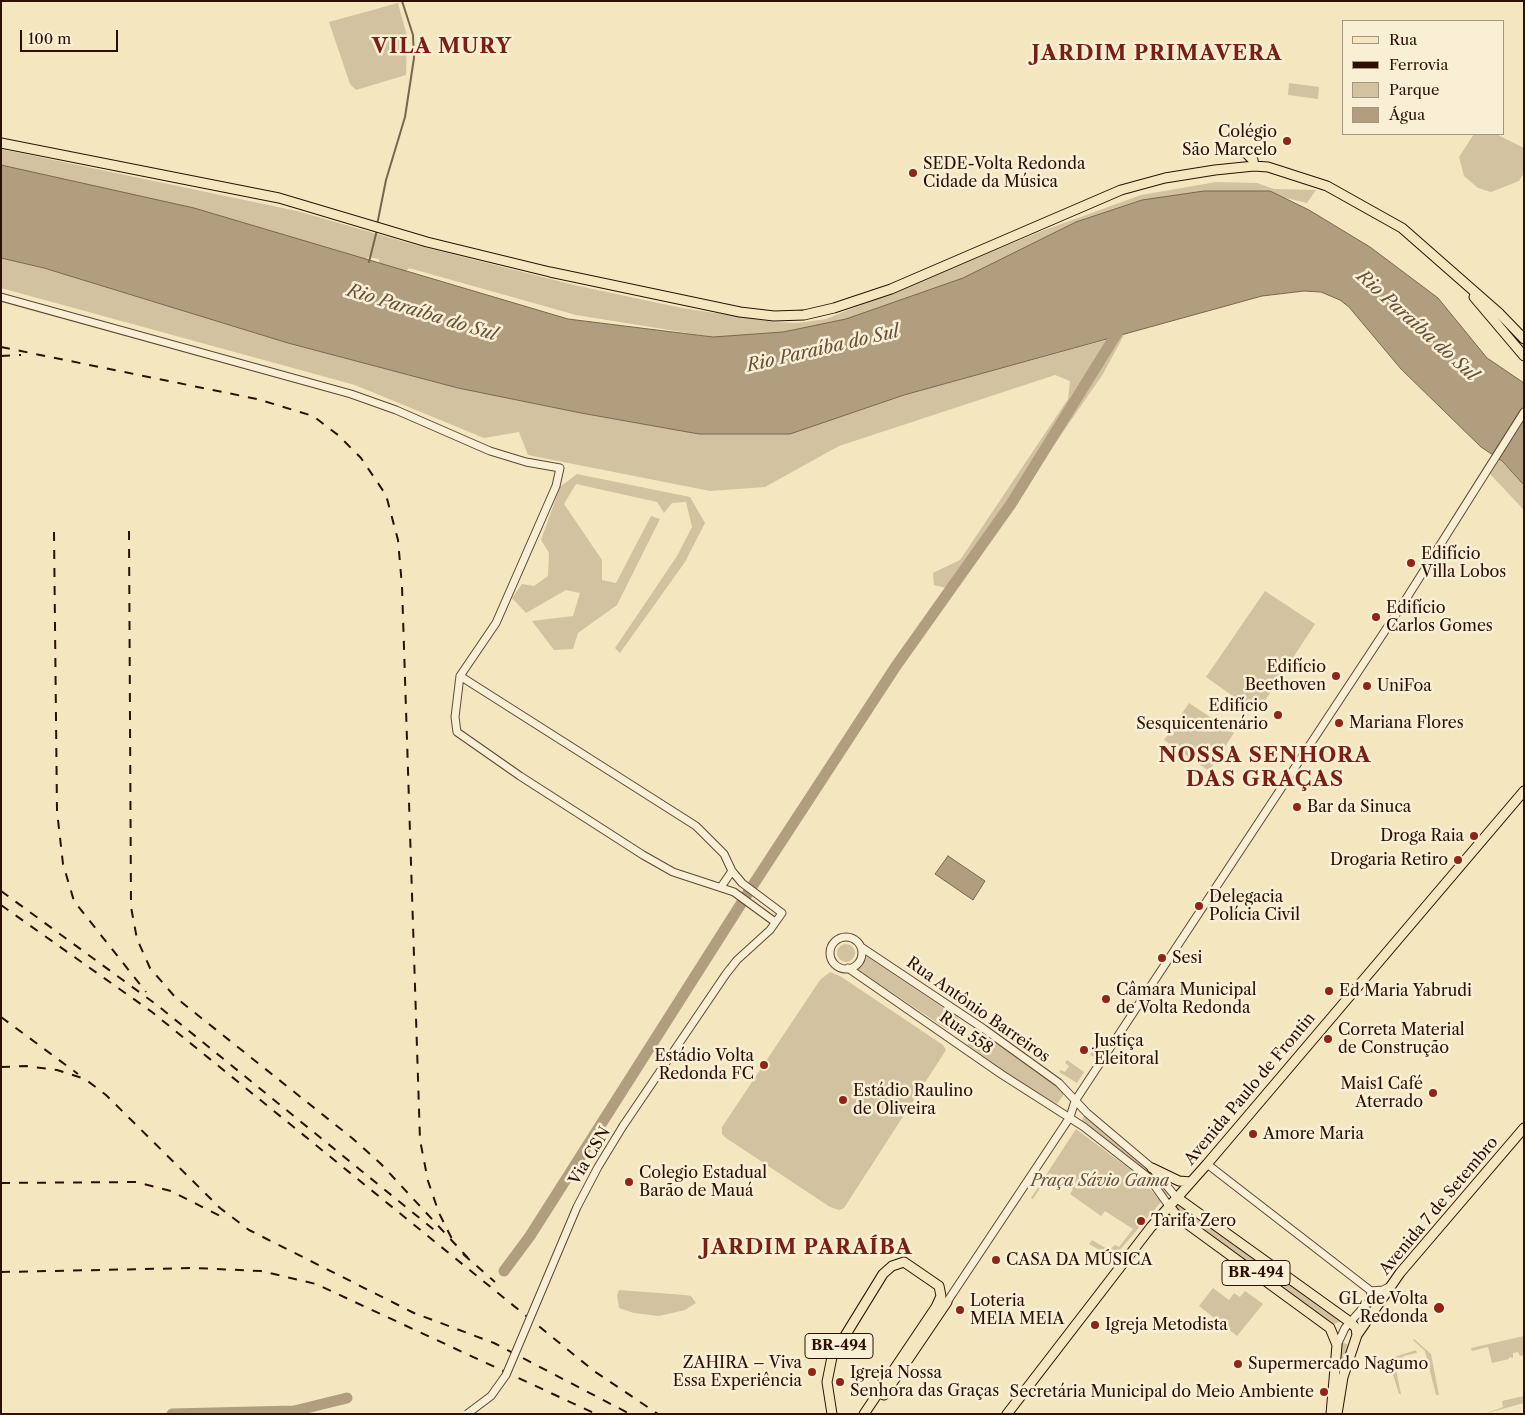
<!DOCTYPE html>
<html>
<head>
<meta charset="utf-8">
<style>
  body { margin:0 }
  #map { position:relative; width:1525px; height:1415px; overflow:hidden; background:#f4e7bf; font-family:"Libre Caslon Text",serif }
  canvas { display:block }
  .frame { position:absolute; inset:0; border:2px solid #2c1004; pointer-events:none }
  .legend { position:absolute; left:1342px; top:20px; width:162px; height:115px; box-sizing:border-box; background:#f8efd5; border:1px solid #a69681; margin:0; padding:6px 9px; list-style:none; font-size:15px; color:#2c1004 }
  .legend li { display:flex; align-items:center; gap:10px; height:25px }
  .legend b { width:25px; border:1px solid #a69681 }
  .scale { position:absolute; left:20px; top:30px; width:98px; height:22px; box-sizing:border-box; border:2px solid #2c1004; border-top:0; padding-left:6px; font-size:15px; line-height:18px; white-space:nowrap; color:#2c1004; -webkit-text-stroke:4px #f8efd5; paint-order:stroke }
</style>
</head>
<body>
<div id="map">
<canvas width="1525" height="1415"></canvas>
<div class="frame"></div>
<ul class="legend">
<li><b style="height:6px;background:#f4e7bf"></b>Rua</li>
<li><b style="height:6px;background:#2c1004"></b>Ferrovia</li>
<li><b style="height:14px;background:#d2c29f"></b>Parque</li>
<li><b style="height:14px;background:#b09e7f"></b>Água</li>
</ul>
<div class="scale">100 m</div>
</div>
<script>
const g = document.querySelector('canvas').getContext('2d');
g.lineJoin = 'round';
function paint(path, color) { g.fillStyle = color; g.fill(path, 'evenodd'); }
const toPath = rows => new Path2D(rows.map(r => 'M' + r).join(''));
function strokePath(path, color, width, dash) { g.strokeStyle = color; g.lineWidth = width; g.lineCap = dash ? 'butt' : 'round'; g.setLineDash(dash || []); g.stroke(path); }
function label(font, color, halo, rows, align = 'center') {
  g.font = font + ' "Libre Caslon Text",serif'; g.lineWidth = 5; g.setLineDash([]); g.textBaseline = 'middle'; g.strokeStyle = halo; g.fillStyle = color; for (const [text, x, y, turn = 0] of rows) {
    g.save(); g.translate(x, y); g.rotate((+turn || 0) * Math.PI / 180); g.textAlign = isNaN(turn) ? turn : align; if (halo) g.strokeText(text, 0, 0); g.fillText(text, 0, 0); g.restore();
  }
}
const green = toPath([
  [398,3,407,36,406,75,356,90,350,84,329,22],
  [1289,83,1319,87,1318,99,1288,95],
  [1474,134,1496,134,1524,148,1524,173,1519,181,1491,192,1478,188,1464,176,1459,157],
  [1,149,297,211,412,244,574,285,682,308,774,322,798,323,826,319,1042,231,1141,195,1216,182,1257,183,1274,189,1316,190,1307,203,1273,195,1142,200,1076,222,963,278,846,319,783,332,713,337,576,315,409,268,396,282,379,279,379,259,368,257,362,270,1,167],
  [1,258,44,268,288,343,458,388,581,413,699,434,790,434,904,395,1124,335,1103,374,954,590,934,585,933,573,960,560,1068,399,1070,381,1055,375,839,446,765,487,710,491,528,455,519,432,484,438,355,385,1,288],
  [1499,459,1524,485,1524,510,1490,474],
  [577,474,690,497,705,523,685,562,620,653,615,648,677,556,692,527,686,502,672,503,664,513,657,502,576,484,564,504,602,560,602,580,616,583,651,516,660,519,617,605,578,633,573,649,554,650,532,621,573,616,580,593,566,590,526,613,512,598,522,584,534,586,548,576,549,553,541,540,560,487],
  [1265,591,1315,624,1257,713,1206,677],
  [1189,703,1234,733,1209,771,1164,740],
  '837 953a9 9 0 1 1 18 0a9 9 0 1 1-18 0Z',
  [866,956,957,1017,960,1022,958,1028,948,1030,857,969],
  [830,972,840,976,943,1045,946,1050,844,1208,839,1210,830,1207,726,1138,722,1134,722,1127,820,980],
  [974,1031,982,1033,1053,1082,1064,1094,1057,1104,1015,1079,968,1045,966,1036],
  [1102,1037,1107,1040,1095,1057,1090,1055],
  [1067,1060,1084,1072,1077,1083,1059,1072,1061,1070,1065,1072,1069,1066,1065,1063],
  [1084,1116,1151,1165,1170,1195,1166,1195,1139,1165,1082,1121],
  [1076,1129,1139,1176,1161,1202,1113,1258,1089,1244,1092,1240,1109,1250,1115,1245,1119,1247,1133,1229,1105,1211,1101,1216,1070,1194,1073,1189,1050,1173,1033,1199,1031,1198],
  [1178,1203,1343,1321,1330,1325,1176,1212,1175,1208],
  [1213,1288,1229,1300,1234,1293,1240,1297,1245,1291,1263,1304,1237,1336,1199,1306],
  [619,1290,685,1295,691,1296,696,1303,685,1310,659,1316,634,1313,619,1308,617,1295],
  [1524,1336,1524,1355,1520,1356,1518,1352,1513,1353,1513,1358,1509,1357,1509,1359,1492,1363,1488,1347,1472,1351,1471,1348],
  [1414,1339,1431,1354,1439,1395,1436,1395,1425,1351,1413,1340],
  [1341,1342,1349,1345,1343,1360,1339,1387,1336,1387],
  [1416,1350,1417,1353,1403,1356,1405,1362,1395,1365,1401,1394,1399,1394,1388,1359],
  [1524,1396,1524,1403,1484,1414,1503,1407,1502,1401]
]);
const water = toPath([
  [1,165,194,208,568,319,713,337,783,332,846,319,963,278,1076,222,1142,200,1204,191,1270,191,1309,210,1370,247,1438,298,1487,358,1524,383,1524,485,1502,461,1481,447,1401,369,1349,307,1340,300,1321,292,1304,291,1262,296,904,395,790,434,699,434,581,413,458,388,288,343,44,268,1,258,1,165],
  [948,856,985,881,973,900,935,874,948,856]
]);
const stream = toPath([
  [377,225,386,180,405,117,414,58,413,35,402,1],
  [369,262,377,230]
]);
const river = toPath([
  [504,1271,530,1236,753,885,896,666,1011,504,1122,325],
  [172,1414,294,1411,347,1398]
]);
const minor = toPath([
  [1,297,351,394,396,410,490,451,526,462,560,468,556,486,496,623,460,676,455,717,457,732,520,776,643,855,673,872,734,892,775,922],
  [460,676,696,826,724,854,732,871,742,883,782,913,770,930,737,960,726,974,623,1126],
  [721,887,732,871],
  '830 953a16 16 0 1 1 32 0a16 16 0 1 1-32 0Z',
  [861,947,984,1029,1059,1083,1087,1113,1152,1168,1176,1197],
  [848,968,1001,1074,1084,1127,1149,1178,1169,1206],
  [1207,1164,1371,1291,1383,1290,1391,1286],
  [947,1302,1070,1117,1075,1101,1406,599,1524,412],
  [1337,1345,1345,1328,1370,1300,1371,1291]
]);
const major = toPath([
  [1,143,279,198,427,242,550,272,740,312,774,316,804,315,834,308,891,289,1121,190,1165,178,1215,170,1254,166,1268,167,1327,186,1402,228,1500,314,1524,339],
  [1246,153,1253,160,1254,166],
  [1474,297,1524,356],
  [1152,1168,1179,1181,1191,1182],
  [1176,1197,1350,1322,1356,1328,1357,1335],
  [1169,1206,1178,1217,1330,1328,1337,1345,1331,1414],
  [884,1395,947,1302],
  [832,1414,827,1382,832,1357,883,1274,892,1266,904,1262,939,1286,941,1296,936,1307,864,1414],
  [1007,1414,1151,1227,1207,1164,1524,791],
  [1337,1414,1343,1377,1357,1335,1400,1273,1524,1128]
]);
const rail = toPath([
  [1,347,257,399,313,416,338,435,361,458,386,495,398,540,402,586,420,1140,428,1181,439,1213,454,1243],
  [1,356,21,355],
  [129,531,131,907,137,939,150,968,175,997,352,1138,381,1164,468,1258],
  [54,532,57,811,63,864,74,901,146,992],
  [1,891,157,1005,438,1233],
  [1,905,152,1012,594,1371,658,1414],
  [1,1017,78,1074],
  [1,1067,26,1066,57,1070,85,1079,106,1095,220,1208,249,1230,414,1313,494,1343,630,1414],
  [1,1183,136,1182,171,1191,224,1218],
  [463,1254,495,1282],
  [1,1272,195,1268,261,1271,316,1284,596,1414]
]);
const minorBridge = toPath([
  [467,1414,491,1396,506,1375,577,1207,598,1167,623,1126]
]);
const markers = [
  [1287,141,5,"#8f2418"],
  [913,173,5,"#8f2418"],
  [1411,563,5,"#8f2418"],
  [1376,617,5,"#8f2418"],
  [1336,676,5,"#8f2418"],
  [1367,686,5,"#8f2418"],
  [1278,715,5,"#8f2418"],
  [1339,723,5,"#8f2418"],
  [1297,807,5,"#8f2418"],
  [1474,836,5,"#8f2418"],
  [1458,860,5,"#8f2418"],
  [1199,906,5,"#8f2418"],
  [1162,958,5,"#8f2418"],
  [1329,991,5,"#8f2418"],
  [1106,999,5,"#8f2418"],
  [1328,1039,5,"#8f2418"],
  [1084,1050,5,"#8f2418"],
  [764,1065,5,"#8f2418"],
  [1433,1093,5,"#8f2418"],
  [843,1100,5,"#8f2418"],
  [1253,1134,5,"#8f2418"],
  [629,1182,5,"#8f2418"],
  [1141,1221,5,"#8f2418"],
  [996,1260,5,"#8f2418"],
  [1439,1308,6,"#8f2418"],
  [960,1310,5,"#8f2418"],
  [1095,1325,5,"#8f2418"],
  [1238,1364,5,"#8f2418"],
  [812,1372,5,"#8f2418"],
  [840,1382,5,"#8f2418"],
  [1324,1392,5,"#8f2418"]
];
const shields = [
  [1256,1273,68],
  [839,1346,68]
];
const shieldNames = [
  ["BR-494",1256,1273],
  ["BR-494",839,1346]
];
const poiNames = [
  ["Colégio",1277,132,"right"],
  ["São Marcelo",1277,150,"right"],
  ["SEDE-Volta Redonda",923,164],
  ["Cidade da Música",923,182],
  ["Edifício",1421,554],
  ["Villa Lobos",1421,572],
  ["Edifício",1386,608],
  ["Carlos Gomes",1386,626],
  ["Edifício",1326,667,"right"],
  ["Beethoven",1326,685,"right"],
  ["UniFoa",1377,686],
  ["Edifício",1268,706,"right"],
  ["Sesquicentenário",1268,724,"right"],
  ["Mariana Flores",1349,723],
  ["Bar da Sinuca",1307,807],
  ["Droga Raia",1464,836,"right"],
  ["Drogaria Retiro",1448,860,"right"],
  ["Delegacia",1209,897],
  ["Polícia Civil",1209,915],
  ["Sesi",1172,958],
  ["Câmara Municipal",1116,990],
  ["de Volta Redonda",1116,1008],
  ["Ed Maria Yabrudi",1339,991],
  ["Correta Material",1338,1030],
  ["de Construção",1338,1048],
  ["Justiça",1094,1041],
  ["Eleitoral",1094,1059],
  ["Estádio Volta",754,1056,"right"],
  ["Redonda FC",754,1074,"right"],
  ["Mais1 Café",1423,1084,"right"],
  ["Aterrado",1423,1102,"right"],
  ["Estádio Raulino",853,1091],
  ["de Oliveira",853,1109],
  ["Amore Maria",1263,1134],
  ["Colegio Estadual",639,1173],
  ["Barão de Mauá",639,1191],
  ["Tarifa Zero",1151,1221],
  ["CASA DA MÚSICA",1006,1260],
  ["GL de Volta",1428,1299,"right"],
  ["Redonda",1428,1317,"right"],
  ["Loteria",970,1301],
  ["MEIA MEIA",970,1319],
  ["Igreja Metodista",1105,1325],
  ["ZAHIRA – Viva",802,1363,"right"],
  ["Essa Experiência",802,1381,"right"],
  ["Supermercado Nagumo",1248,1364],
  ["Igreja Nossa",850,1373],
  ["Senhora das Graças",850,1391],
  ["Secretária Municipal do Meio Ambiente",1314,1392,"right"]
];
const streetNames = [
  ["Rua Antônio Barreiros",978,1010,35],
  ["Rua 558",966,1033,35],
  ["Avenida Paulo de Frontin",1250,1089,-50],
  ["Via CSN",590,1156,-59],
  ["Avenida 7 de Setembro",1439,1206,-50]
];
const parkNames = [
  ["Praça Sávio Gama",1100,1181]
];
const waterNames = [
  ["Rio Paraíba do Sul",422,313,17],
  ["Rio Paraíba do Sul",1417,326,42],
  ["Rio Paraíba do Sul",823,349,-13]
];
const districtNames = [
  ["VILA MURY",442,47],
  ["JARDIM PRIMAVERA",1157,54],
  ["NOSSA SENHORA",1265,756],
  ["DAS GRAÇAS",1265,780],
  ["JARDIM PARAÍBA",807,1248]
];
paint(green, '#d2c29f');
paint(water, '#b09e7f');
strokePath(water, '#7b654e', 1);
strokePath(stream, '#7b654e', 2);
strokePath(river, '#b09e7f', 11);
strokePath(minor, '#5e4633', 9);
strokePath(major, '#2c1004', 11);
strokePath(minor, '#f8efd5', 7);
strokePath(major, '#f4e7bf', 9);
strokePath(rail, '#2c1004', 2, [9, 9]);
strokePath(minorBridge, '#5e4633', 9, []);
strokePath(minorBridge, '#f8efd5', 7);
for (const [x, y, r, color] of markers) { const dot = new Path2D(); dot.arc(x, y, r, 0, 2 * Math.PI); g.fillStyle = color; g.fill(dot); strokePath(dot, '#f8efd5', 2); }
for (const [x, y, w] of shields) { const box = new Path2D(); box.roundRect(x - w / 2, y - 12.5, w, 25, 4); g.fillStyle = '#f8efd5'; g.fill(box); strokePath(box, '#2c1004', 1); }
label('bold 15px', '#2c1004', null, shieldNames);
label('16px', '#2c1004', '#f8efd5', poiNames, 'left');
label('16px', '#2c1004', '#f8efd5', streetNames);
label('italic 16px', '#664e3a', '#f8efd5', parkNames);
label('italic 18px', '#67503b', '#f8efd5', waterNames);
g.letterSpacing = '1px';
label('bold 21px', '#7a1f14', '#f8efd5', districtNames);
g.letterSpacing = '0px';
</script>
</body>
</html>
